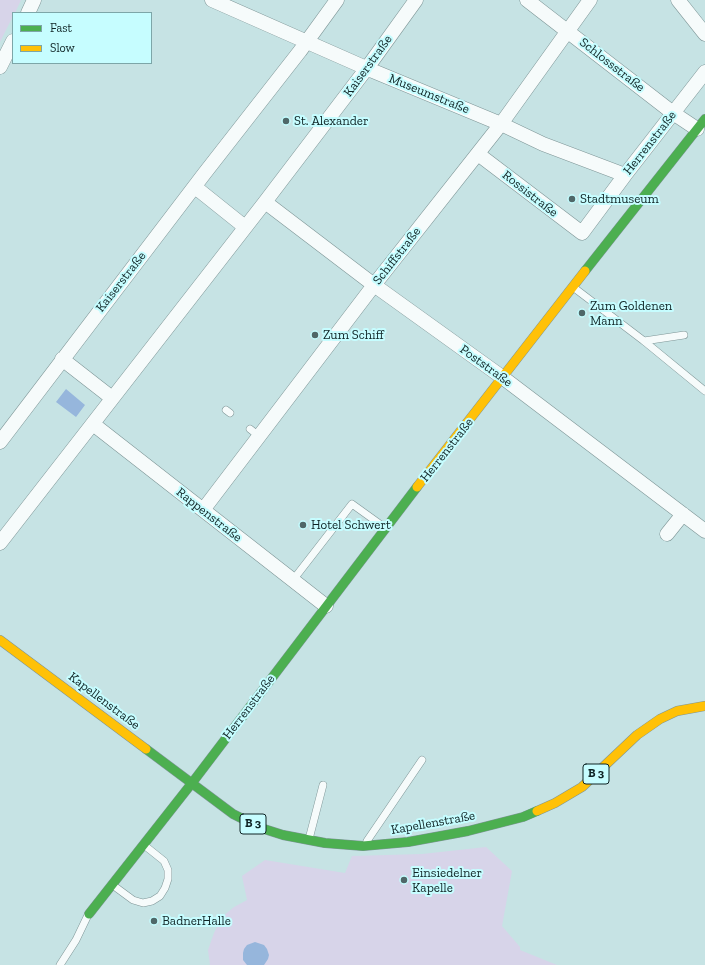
<!DOCTYPE html>
<html>
<head>
<meta charset="utf-8">
<style>
  body { margin:0 }
  #map { position:relative; width:705px; height:965px; overflow:hidden; background:#c6e3e4; font-family:"Zilla Slab",serif }
  canvas { display:block }
  .legend { position:absolute; left:12px; top:12px; width:140px; height:52px; box-sizing:border-box; background:#c6fdff; border:1px solid #7da6a8; margin:0; padding:5px 7px; list-style:none; font-size:12px; color:#0f2425 }
  .legend li { display:flex; align-items:center; gap:8px; height:20px }
  .legend b { width:20px; border:1px solid #7da6a8 }
</style>
</head>
<body>
<div id="map">
<canvas width="705" height="965"></canvas>
<ul class="legend">
<li><b style="height:5px;background:#4caf50"></b>Fast</li>
<li><b style="height:5px;background:#ffc107"></b>Slow</li>
</ul>
</div>
<script>
const g = document.querySelector('canvas').getContext('2d');
g.lineJoin = 'round';
function paint(path, color) { g.fillStyle = color; g.fill(path, 'evenodd'); }
const toPath = rows => new Path2D(rows.map(r => 'M' + r).join(''));
function strokePath(path, color, width, dash) { g.strokeStyle = color; g.lineWidth = width; g.lineCap = dash ? 'butt' : 'round'; g.setLineDash(dash || []); g.stroke(path); }
function label(font, color, halo, rows, align = 'center') {
  g.font = font + ' "Zilla Slab",serif'; g.lineWidth = 4; g.setLineDash([]); g.textBaseline = 'middle'; g.strokeStyle = halo; g.fillStyle = color; for (const [text, x, y, turn = 0] of rows) {
    g.save(); g.translate(x, y); g.rotate((+turn || 0) * Math.PI / 180); g.textAlign = isNaN(turn) ? turn : align; if (halo) g.strokeText(text, 0, 0); g.fillText(text, 0, 0); g.restore();
  }
}
const green = toPath([
  [0,0,21,0,15,13,13,13,13,16,0,42],
  [486,847,512,871,502,926,520,947,520,950,557,965,210,965,208,950,214,933,222,917,234,907,247,900,242,876,265,860,345,873,352,856,422,854]
]);
const water = toPath([
  [66,389,85,405,76,417,56,402],
  [255,942,264,945,267,949,269,955,268,959,264,965,247,965,243,960,243,953,244,949,247,945]
]);
const lane = toPath([
  [573,287,644,341,705,391],
  [644,341,684,335],
  [226,410,230,413],
  [250,429,259,436],
  [293,580,352,504,384,527],
  [309,839,323,785],
  [367,841,422,760],
  [114,886,133,900,143,903,152,901,160,896,165,888,168,879,168,870,164,861,144,845],
  [60,965,76,940,88,915]
]);
const street = toPath([
  [212,0,373,71,501,124,543,144,625,175],
  [527,0,673,113,697,129],
  [678,0,705,34],
  [28,13,34,0],
  [0,67,13,41],
  [478,154,582,233,625,175,705,72],
  [195,187,245,227],
  [265,202,374,285,502,377,705,531],
  [62,359,112,398],
  [93,424,326,606],
  [0,442,204,174,300,51,337,0],
  [203,510,374,285,501,124,590,0],
  [667,534,683,514],
  [0,543,265,202,367,68,416,0]
]);
const fast = toPath([
  [585,271,705,119],
  [146,749,233,814,261,828,283,835,325,843,363,846,408,842,468,831,523,817,537,811],
  [89,914,192,783,417,487]
]);
const slow = toPath([
  [417,487,585,271],
  [0,640,146,749],
  [537,811,555,803,582,787,637,735,660,719,677,711,705,706]
]);
const markers = [
  [286,121,4,"#4f6768"],
  [572,199,4,"#4f6768"],
  [582,313,4,"#4f6768"],
  [315,335,4,"#4f6768"],
  [303,525,4,"#4f6768"],
  [404,880,4,"#4f6768"],
  [154,921,4,"#4f6768"]
];
const shields = [
  [596,774,26],
  [253,824,26]
];
const shieldNames = [
  ["B 3",596,774],
  ["B 3",253,824]
];
const streetNames = [
  ["Schlossstraße",612,65,38],
  ["Kaiserstraße",368,66,-54],
  ["Museumstraße",429,94,22],
  ["Herrenstraße",650,143,-52],
  ["Rossistraße",530,194,38],
  ["Schiffstraße",397,256,-52],
  ["Kaiserstraße",121,282,-52],
  ["Poststraße",486,366,36],
  ["Herrenstraße",447,450,-52],
  ["Rappenstraße",209,515,38],
  ["Kapellenstraße",104,701,37],
  ["Herrenstraße",249,707,-53],
  ["Kapellenstraße",433,823,-10]
];
const poiNames = [
  ["St. Alexander",294,121],
  ["Stadtmuseum",580,199],
  ["Zum Goldenen",590,306],
  ["Mann",590,321],
  ["Zum Schiff",323,335],
  ["Hotel Schwert",311,525],
  ["Einsiedelner",412,873],
  ["Kapelle",412,888],
  ["BadnerHalle",162,921]
];
paint(green, '#d7d4e9');
paint(water, '#96b6dc');
strokePath(lane, '#7e9596', 8);
strokePath(street, '#7e9596', 15);
strokePath(fast, '#7e9596', 10);
strokePath(slow, '#7e9596', 10);
strokePath(lane, '#f6fbfb', 7);
strokePath(street, '#f6fbfb', 14);
strokePath(fast, '#4caf50', 9);
strokePath(slow, '#ffc107', 9);
for (const [x, y, r, color] of markers) { const dot = new Path2D(); dot.arc(x, y, r, 0, 2 * Math.PI); g.fillStyle = color; g.fill(dot); strokePath(dot, '#c6fdff', 1.5); }
for (const [x, y, w] of shields) { const box = new Path2D(); box.roundRect(x - w / 2, y - 10, w, 20, 3); g.fillStyle = '#c6fdff'; g.fill(box); strokePath(box, '#0f2425', 1); }
label('bold 12px', '#0f2425', null, shieldNames);
label('13px', '#0f2425', '#c6fdff', streetNames);
label('13px', '#0f2425', '#c6fdff', poiNames, 'left');
</script>
</body>
</html>
